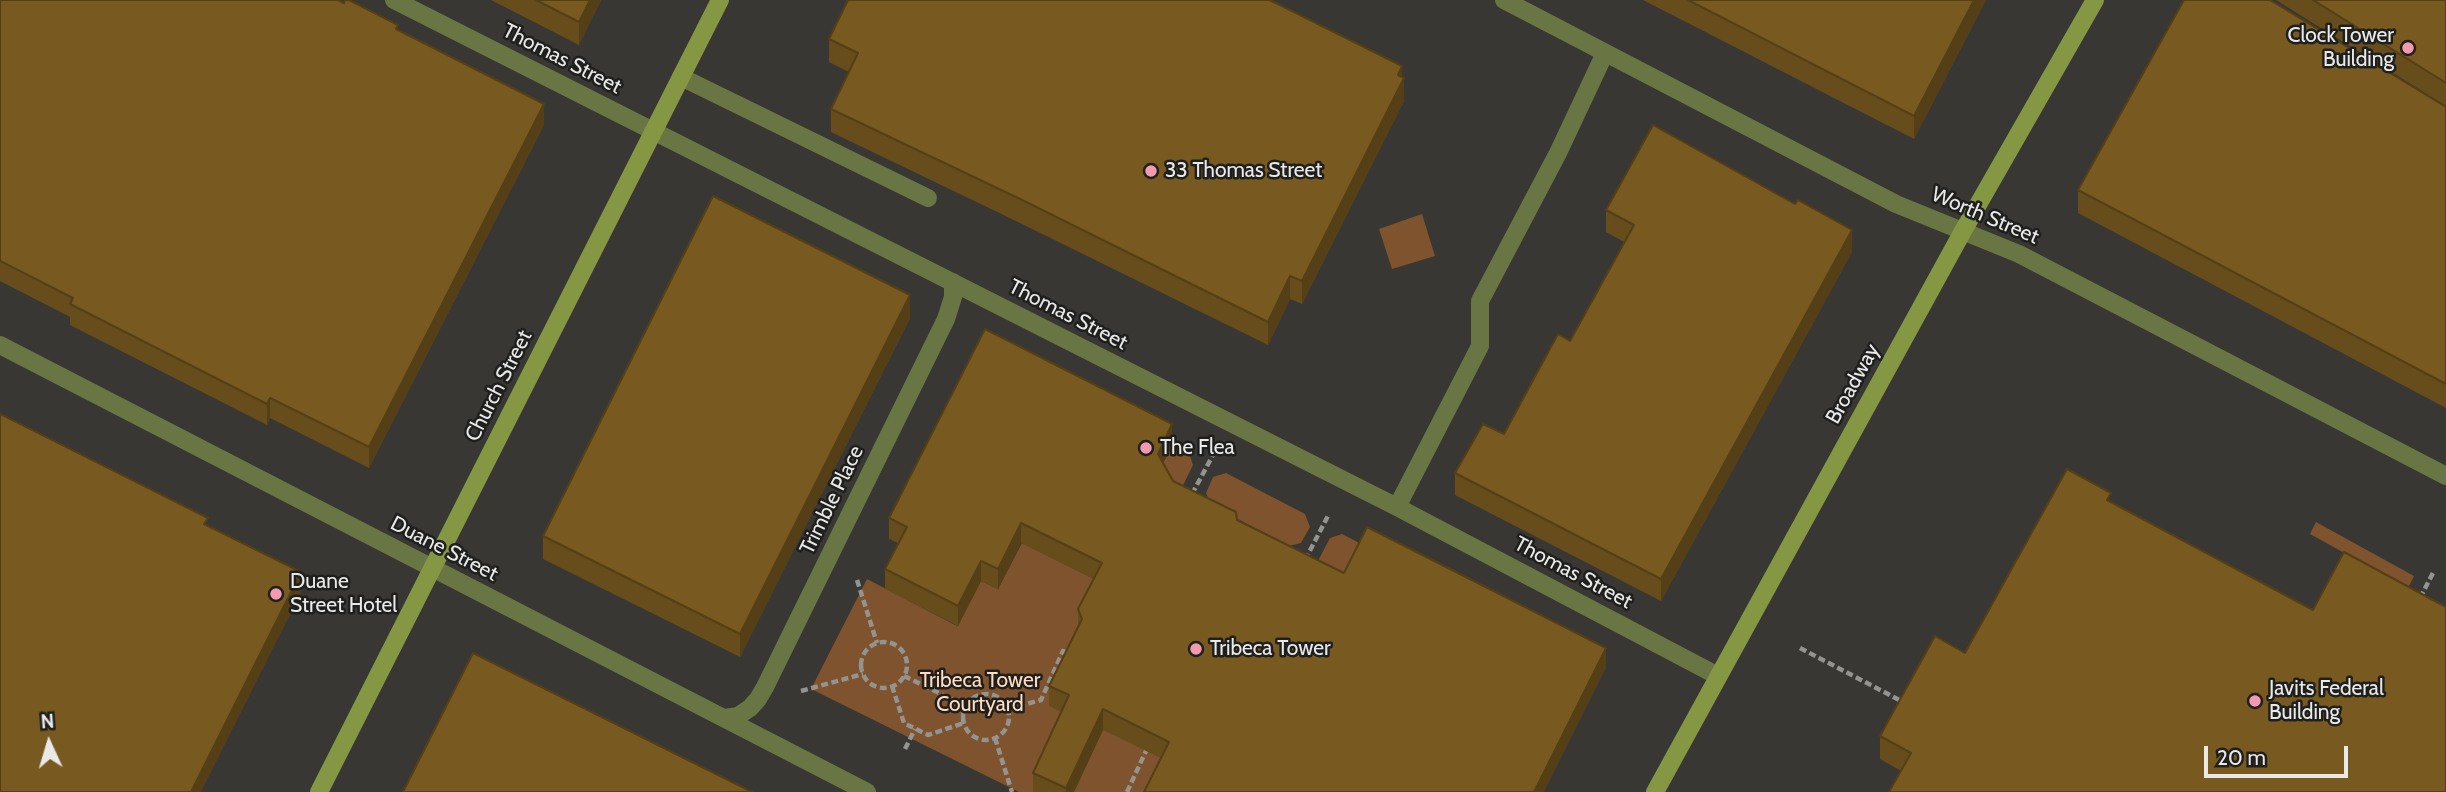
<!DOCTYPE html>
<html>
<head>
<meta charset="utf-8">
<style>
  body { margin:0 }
  #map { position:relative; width:2446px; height:792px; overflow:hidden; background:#383734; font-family:Cabin,sans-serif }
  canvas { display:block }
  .north { position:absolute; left:14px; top:708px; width:70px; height:70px; -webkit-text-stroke:5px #1f1f1d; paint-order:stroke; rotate:356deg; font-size:19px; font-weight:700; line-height:28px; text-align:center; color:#e9e9e7 }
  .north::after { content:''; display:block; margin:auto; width:24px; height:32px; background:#e9e9e7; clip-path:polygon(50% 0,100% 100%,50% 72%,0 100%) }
  .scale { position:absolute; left:2204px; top:746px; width:144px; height:32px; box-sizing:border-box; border:4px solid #e9e9e7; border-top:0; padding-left:9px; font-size:21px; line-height:24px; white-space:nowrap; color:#e9e9e7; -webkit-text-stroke:5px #1f1f1d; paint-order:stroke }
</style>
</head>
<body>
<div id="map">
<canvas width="2446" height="792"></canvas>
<div class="north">N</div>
<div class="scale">20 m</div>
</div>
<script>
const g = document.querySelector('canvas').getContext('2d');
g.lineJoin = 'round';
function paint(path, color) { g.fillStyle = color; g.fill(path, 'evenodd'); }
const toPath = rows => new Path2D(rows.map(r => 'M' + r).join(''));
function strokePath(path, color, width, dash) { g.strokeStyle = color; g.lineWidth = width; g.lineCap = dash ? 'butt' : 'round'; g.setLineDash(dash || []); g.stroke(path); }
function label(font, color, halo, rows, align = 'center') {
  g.font = font + ' Cabin,sans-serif'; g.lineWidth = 5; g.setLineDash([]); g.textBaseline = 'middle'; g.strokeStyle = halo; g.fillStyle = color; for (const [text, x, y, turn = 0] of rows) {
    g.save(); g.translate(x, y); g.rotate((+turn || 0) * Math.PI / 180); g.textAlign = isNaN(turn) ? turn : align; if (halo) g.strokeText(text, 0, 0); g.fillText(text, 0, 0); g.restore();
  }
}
const green = toPath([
  [1422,214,1435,256,1392,269,1379,229],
  [1172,445,1189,453,1193,465,1175,502,1147,494],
  [1226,473,1305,514,1310,527,1301,543,1289,546,1211,505,1206,493,1213,477],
  [2316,522,2414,576,2408,588,2310,534],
  [1342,534,1367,547,1344,593,1310,576,1330,538],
  [1022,543,1102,583,1069,709,1169,761,1154,792,1019,792,811,689,867,579,957,626,981,581,998,589]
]);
const path = toPath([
  [1192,494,1213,455],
  [1305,560,1329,514],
  [857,580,877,643],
  [2420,598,2434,571],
  '861 665a23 23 0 1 1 46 0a23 23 0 1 1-46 0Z',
  [1800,648,1905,703],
  [904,676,966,706],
  [892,686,904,723,928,735,964,723],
  [801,691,863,674],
  '963 717a23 23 0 1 1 46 0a23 23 0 1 1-46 0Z',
  [1008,709,1041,700,1063,651,1069,654],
  [995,738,1012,792],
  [905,749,915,729],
  [1127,792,1146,751]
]);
const lane = toPath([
  [681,77,928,198]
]);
const street = toPath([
  [394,0,1397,507,1718,676],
  [1504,0,1896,204,2019,254,2446,476],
  [0,345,867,792],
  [1397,507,1480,346,1480,301,1558,153,1605,53],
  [725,718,738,716,750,708,758,699,765,687,946,319,953,297,953,282]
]);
const secondary = toPath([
  [319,792,720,0],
  [1655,792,1963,231,2095,0]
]);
const wall = toPath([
  [0,0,398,30,544,125,369,468,270,418,267,425,70,325,70,317,0,281],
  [491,0,601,0,579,45],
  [1643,0,1986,0,1914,139],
  [2276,0,2446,0,2446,106],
  [829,39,1402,77,1404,101,1302,304,1290,299,1268,345,1018,222,831,132,831,109,849,72,829,62],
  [2446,107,2446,408,2078,213,2078,190],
  [1606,210,1852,252,1661,601,1455,495,1455,473,1504,434,1570,341,1624,242,1606,232],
  [910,318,740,657,543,559,543,536],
  [1172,445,1163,463,1173,481,1237,520,1344,573,1606,668,1161,758,1103,730,1074,792,1033,792,1033,773,1061,712,1049,706,1049,686,1078,627,1078,609,1094,579,1021,543,998,589,981,581,958,626,885,589,885,569,898,543,889,539,889,518],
  [2111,502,2313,610,2446,607,1901,771,1880,759,1880,736,1965,653]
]);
const shadedWall = toPath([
  [590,0,601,0,579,45,579,22],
  [1974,0,1986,0,1914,139,1914,116],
  [1402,66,1402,82,1404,78,1404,101,1302,304,1302,281],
  [544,104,544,125,369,468,369,447],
  [1852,230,1852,252,1661,601,1661,579],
  [1290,276,1290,299,1268,345,1268,322],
  [910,295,910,318,740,657,740,634],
  [270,398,270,418,267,425,267,404],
  [1172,424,1172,445,1158,474,1158,454],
  [1021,523,1021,543,998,589,998,569],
  [981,561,981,581,958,626,958,606],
  [301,572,301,593,201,792,191,792],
  [1606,648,1606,668,1544,792,1534,792],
  [1103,709,1103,730,1074,792,1066,792,1066,788]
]);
const building = toPath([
  [0,0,338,0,344,3,345,0,349,0,398,25,396,29,544,104,369,447,270,398,267,404,70,304,73,298,0,261,0,0],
  [536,0,590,0,579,22,536,0],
  [848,0,1270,0,1402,66,1398,75,1404,78,1302,281,1290,276,1268,322,1018,198,831,109,858,53,829,39,848,0],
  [1688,0,1974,0,1914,116,1688,0],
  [2184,0,2270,0,2446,107,2446,384,2078,190,2184,0],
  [2313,0,2446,0,2446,83,2313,0],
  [1653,125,1795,204,1798,200,1852,230,1661,579,1455,473,1483,424,1504,434,1558,334,1570,341,1634,225,1606,210,1653,125],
  [713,196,910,295,740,634,543,536,713,196],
  [985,329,1172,424,1158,454,1173,481,1236,512,1237,520,1344,573,1367,527,1606,648,1534,792,1144,792,1169,742,1103,709,1066,788,1033,773,1069,695,1049,686,1082,619,1078,609,1102,563,1021,523,998,569,981,561,958,606,885,569,907,527,889,518,985,329],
  [0,414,208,518,204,524,301,572,191,792,0,792,0,414],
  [2067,469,2111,493,2107,500,2313,610,2344,552,2446,607,2446,792,1889,792,1911,753,1880,736,1935,636,1965,653,2067,469],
  [473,653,752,792,403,792,473,653]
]);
const markers = [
  [2408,48,7,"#f29ab0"],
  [1151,171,7,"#f29ab0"],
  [1146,448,7,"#f29ab0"],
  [276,594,7,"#f29ab0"],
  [1196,649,7,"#f29ab0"],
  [2255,701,7,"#f29ab0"]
];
const poiNames = [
  ["Clock Tower",2394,36,"right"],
  ["Building",2394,60,"right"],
  ["33 Thomas Street",1165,171],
  ["The Flea",1160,448],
  ["Duane",290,582],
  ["Street Hotel",290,606],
  ["Tribeca Tower",1210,649],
  ["Javits Federal",2269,689],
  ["Building",2269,713]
];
const streetNames = [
  ["Thomas Street",562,59,27],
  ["Worth Street",1985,216,23],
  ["Thomas Street",1068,315,27],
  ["Broadway",1853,384,-61],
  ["Church Street",499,386,-63],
  ["Trimble Place",832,500,-64],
  ["Duane Street",444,549,27],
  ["Thomas Street",1573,573,28]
];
const parkNames = [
  ["Tribeca Tower",980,681],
  ["Courtyard",980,705]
];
paint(green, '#7e532d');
strokePath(path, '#939390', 4.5, [7, 3.5]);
strokePath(lane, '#697542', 18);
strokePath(street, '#697542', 18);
strokePath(secondary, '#859742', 18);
paint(wall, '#674d1c');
paint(shadedWall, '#543f16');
paint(building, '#785a20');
strokePath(building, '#543f16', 2);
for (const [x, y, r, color] of markers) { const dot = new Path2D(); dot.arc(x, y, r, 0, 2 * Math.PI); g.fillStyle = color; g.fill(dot); strokePath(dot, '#1f1f1d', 2.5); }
label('21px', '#e9e9e7', '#1f1f1d', poiNames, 'left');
label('21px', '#e9e9e7', '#1f1f1d', streetNames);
label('21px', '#ffdcbf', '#1f1f1d', parkNames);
</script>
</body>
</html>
